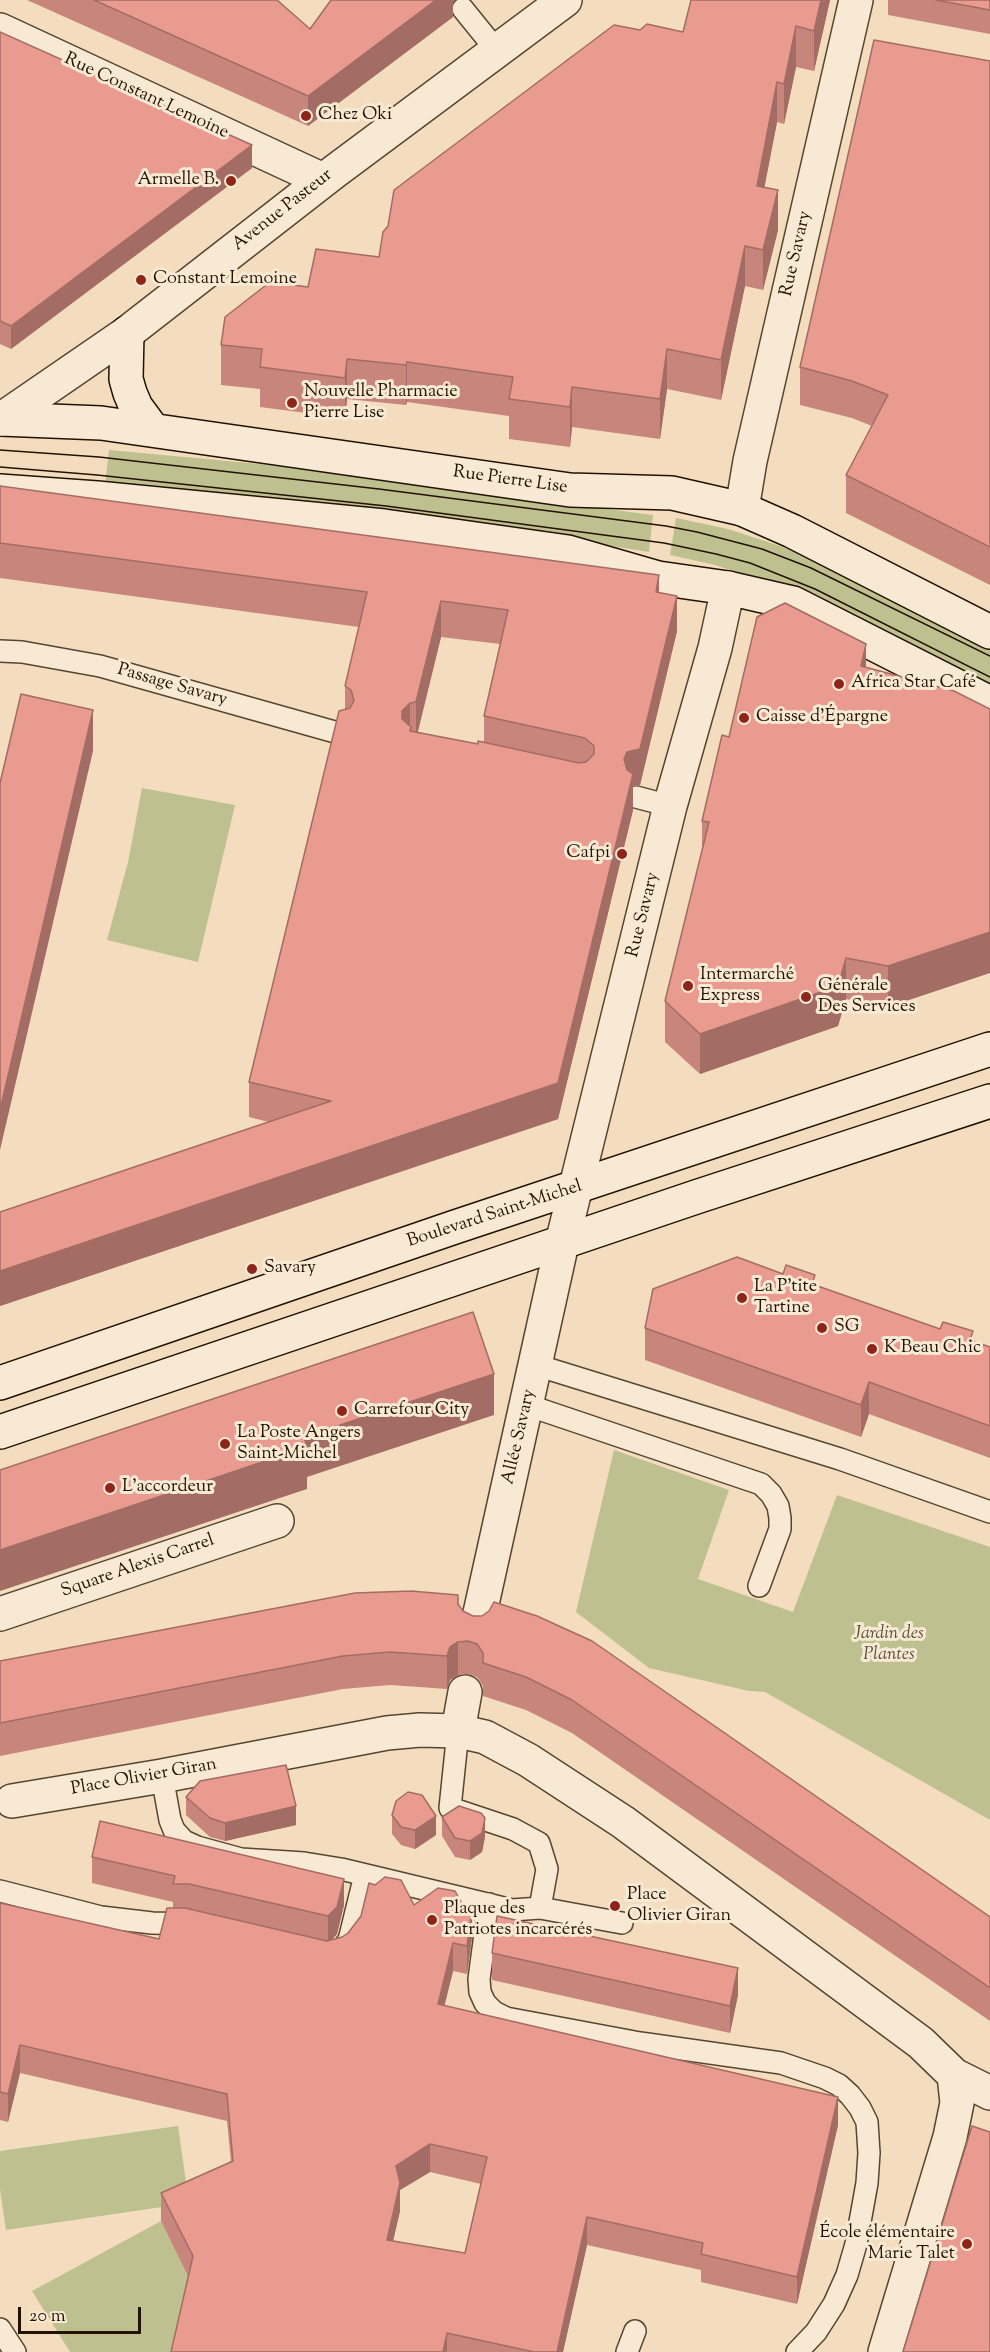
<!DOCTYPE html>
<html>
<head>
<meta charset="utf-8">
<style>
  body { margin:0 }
  #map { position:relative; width:990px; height:2352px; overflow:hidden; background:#f4ddbe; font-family:"Sorts Mill Goudy",serif }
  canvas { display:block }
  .scale { position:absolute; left:18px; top:2307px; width:123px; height:27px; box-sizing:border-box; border:3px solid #231201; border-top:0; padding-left:8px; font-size:18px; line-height:21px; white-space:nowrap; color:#231201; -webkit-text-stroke:4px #f8e9d5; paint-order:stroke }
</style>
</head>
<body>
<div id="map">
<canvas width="990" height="2352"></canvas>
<div class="scale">20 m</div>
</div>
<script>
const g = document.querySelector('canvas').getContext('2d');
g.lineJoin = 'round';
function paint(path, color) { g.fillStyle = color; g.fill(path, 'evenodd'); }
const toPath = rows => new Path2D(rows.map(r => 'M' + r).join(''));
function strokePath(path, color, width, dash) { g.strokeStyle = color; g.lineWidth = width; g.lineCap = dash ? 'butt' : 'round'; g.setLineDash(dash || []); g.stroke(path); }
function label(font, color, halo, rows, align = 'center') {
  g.font = font + ' "Sorts Mill Goudy",serif'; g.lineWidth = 6; g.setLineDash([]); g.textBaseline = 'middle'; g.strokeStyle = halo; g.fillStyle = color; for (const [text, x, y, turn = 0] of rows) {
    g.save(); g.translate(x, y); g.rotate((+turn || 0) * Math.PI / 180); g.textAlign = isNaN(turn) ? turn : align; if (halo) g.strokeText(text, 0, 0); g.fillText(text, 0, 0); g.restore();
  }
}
const green = toPath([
  [109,450,260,464,653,515,649,552,579,541,105,486],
  [676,518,728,529,777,545,817,560,990,647,990,687,795,591,715,565,670,555],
  [142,788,235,805,198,962,107,940,128,862],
  [614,1450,729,1490,698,1579,793,1612,837,1495,990,1547,990,1820,765,1692,749,1691,649,1668,576,1612],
  [178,2126,189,2203,6,2230,0,2190,0,2151],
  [161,2221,193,2284,177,2352,70,2352,32,2291]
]);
const lane = toPath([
  [463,9,497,51],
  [0,651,22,652,100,666,342,734],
  [636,797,670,806],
  [536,1365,840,1459,990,1512],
  [527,1405,761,1484,771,1494,778,1506,780,1518,780,1529,759,1586],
  [458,1731,450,1808,513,1829,539,1843,547,1869,540,1908,622,1923],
  [162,1776,170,1820,174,1830,184,1841,197,1847,241,1859,304,1863,341,1869,512,1910,540,1908],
  [0,1891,101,1917,152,1923,192,1924],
  [489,1904,479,1979,480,1992,485,2003,494,2012,506,2018,640,2043,781,2063,825,2078,839,2085,850,2095,860,2108,867,2122,869,2153,867,2183,856,2244,847,2275,834,2304,816,2332,797,2352],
  [339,1953,349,1940,365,1875],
  [0,2329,15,2352],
  [627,2352,635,2331]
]);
const street = toPath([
  [0,30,323,180],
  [2,419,127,333,334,172,565,0],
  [742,509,750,461,856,0],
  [0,1614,277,1521],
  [476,1631,562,1243,670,806,715,648,728,588],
  [458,1731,465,1692],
  [12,1801,162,1776,387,1733,420,1730,458,1731,485,1737,528,1760,623,1822,921,2043,954,2075,990,2093],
  [885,2352,950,2137,957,2103,954,2075]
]);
const secondary = toPath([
  [127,333,126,379,130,393,136,407,153,430],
  [0,419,101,423,570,490,672,493,742,509,792,531,990,632],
  [0,491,97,498,384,526,568,552,658,578,728,588,793,603,990,703],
  [0,1383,455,1227,990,1049],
  [0,1432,699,1196,990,1101]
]);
const tram = toPath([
  [0,450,99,457,379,489,666,526,697,532,762,549,811,568,990,656],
  [0,467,97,475,386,506,664,543,716,554,750,563,815,589,990,677]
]);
const wall = toPath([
  [27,0,277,0,310,29,453,2,453,17,308,126],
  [691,0,830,0,814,71,796,67,784,124,777,122,764,188,778,230,763,290,745,286,721,400,667,389,660,439,572,427,570,447,509,439,509,416,407,402,406,405,347,399,345,418,260,407,260,389,221,385,221,345,308,287,379,257,640,30,683,32],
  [888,0,990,0,990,34,888,15],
  [0,32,252,168,11,349,0,344],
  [990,61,990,585,846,513,846,475,872,426,852,418,800,405,800,367],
  [0,486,659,593,677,631,640,785,633,786,633,810,558,1119,0,1306,0,1212,269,1122,249,1117,249,1082,345,709,345,686,359,627,0,578],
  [441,637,500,644,484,716,484,742,478,744,418,732],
  [866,668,954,691,888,1007,846,999,838,1026,700,1074,665,1042,665,1001,702,850,702,821,729,737],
  [815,1285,990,1347,990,1458,869,1414,861,1437,645,1360,645,1328],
  [458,1604,463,1611,990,1917,990,2021,572,1733,526,1710,483,1696,483,1686,477,1677,468,1674,458,1675,450,1680,447,1689,390,1685,343,1689,0,1756,0,1661],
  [186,1797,296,1825,225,1841,210,1837,186,1815],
  [392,1815,436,1835,415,1849,401,1845,392,1834],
  [442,1817,485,1837,482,1852,470,1860,455,1857,442,1836],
  [92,1857,344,1905,337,1934,332,1940,342,1937,414,1905,472,1937,467,1974,453,1971,444,2006,838,2125,797,2304,701,2282,701,2270,587,2245,563,2352,171,2352,188,2276,161,2221,161,2193,231,2162,227,2121,20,2073,8,2122,0,2120,0,1903,159,1939,173,1908,173,1902,92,1883],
  [430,2172,481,2184,465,2253,393,2241,400,2211,400,2190],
  [492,1953,738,1995,730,2033,492,1980]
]);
const shadedWall = toPath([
  [436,0,455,0,453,2,453,17,308,126,308,96],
  [821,0,830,0,814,71,814,31],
  [796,26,796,67,784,124,784,84],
  [777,82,777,122,757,226,757,186],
  [252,145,252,168,11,349,11,326],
  [778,190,778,230,763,290,763,250],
  [745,246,745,286,721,400,721,360],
  [667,349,667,389,660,439,660,399],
  [347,359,347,399,345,418,345,378],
  [407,362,407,402,406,405,406,365],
  [572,387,572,427,570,447,570,407],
  [659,575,659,610,656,592],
  [677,596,677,631,640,785,633,786,633,810,558,1119,0,1306,0,1271,558,1083,624,759],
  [441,601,441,637,416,738,416,702],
  [866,644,866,685,861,666],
  [410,703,410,738,402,747,402,711],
  [93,710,93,751,0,1150,0,1110],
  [990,932,990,973,888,1007,888,966],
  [846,958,846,999,838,1026,700,1074,700,1034],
  [494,1374,494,1415,307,1477,307,1489,0,1591,0,1550,304,1437],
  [869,1382,869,1414,861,1437,861,1405],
  [458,1642,458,1675,450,1680,447,1689,447,1656,450,1647],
  [296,1806,296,1825,225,1841,225,1823],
  [436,1816,436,1835,415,1849,415,1830],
  [485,1818,485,1837,482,1852,470,1860,470,1841],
  [344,1879,344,1905,337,1934,328,1943,328,1916],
  [472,1909,472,1937,467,1974,467,1946],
  [453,1943,453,1971,438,2032,438,2004],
  [738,1968,738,1995,730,2033,730,2006],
  [20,2045,20,2073,8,2122,8,2094],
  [838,2097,838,2125,797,2304,797,2277],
  [430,2144,430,2172,400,2190,400,2211,387,2267,387,2240,396,2166],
  [587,2217,587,2245,563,2352,557,2352],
  [447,2333,447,2352,443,2352]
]);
const building = toPath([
  [94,0,277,0,310,29,331,0,436,0,308,96,94,0],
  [691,0,821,0,814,31,796,26,784,84,777,82,757,186,778,190,763,250,745,246,721,360,667,349,660,399,572,387,570,407,509,399,513,377,407,362,406,365,347,359,345,378,260,367,262,349,221,345,225,317,270,282,308,287,316,249,379,257,383,232,388,226,394,190,614,25,640,30,647,24,683,32,691,0],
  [936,0,990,0,990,10,936,0],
  [0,32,252,145,11,326,0,321,0,32],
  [874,40,990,61,990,547,846,475,888,395,852,381,800,367,874,40],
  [0,486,659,575,656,592,677,596,640,749,627,752,624,759,627,770,633,774,558,1083,0,1271,0,1212,331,1101,249,1082,339,711,350,708,354,701,351,690,345,686,367,592,0,543,0,486],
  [441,601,508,610,484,716,585,738,594,746,594,754,586,762,579,763,478,741,478,744,410,731,411,727,402,719,402,711,410,703,416,702,441,601],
  [785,603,866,644,861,666,954,691,990,709,990,932,888,966,846,958,838,986,700,1034,665,1001,709,822,702,821,722,735,729,737,757,617,785,603],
  [21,694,93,710,0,1110,0,783,21,694],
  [737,1257,783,1274,786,1265,815,1275,812,1284,940,1329,943,1322,973,1331,970,1340,990,1347,990,1426,869,1382,861,1405,645,1328,653,1289,737,1257],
  [473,1312,494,1374,304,1437,307,1447,0,1550,0,1470,473,1312],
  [411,1591,458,1595,458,1604,463,1611,473,1616,482,1616,489,1611,494,1602,537,1616,592,1641,990,1917,990,1988,572,1700,526,1677,483,1663,483,1653,477,1644,468,1641,458,1642,450,1647,447,1656,390,1652,343,1656,0,1723,0,1661,355,1593,411,1591],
  [286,1765,296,1806,225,1823,210,1818,186,1797,200,1781,286,1765],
  [408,1792,422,1795,436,1816,415,1830,401,1827,392,1815,396,1801,408,1792],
  [459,1806,481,1813,485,1818,482,1833,470,1841,455,1838,442,1817,459,1806],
  [100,1821,344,1879,337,1907,328,1916,189,1884,173,1884,175,1876,92,1857,100,1821],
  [385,1877,401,1880,414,1905,438,1888,455,1891,464,1907,472,1909,467,1946,453,1943,438,2004,838,2097,797,2277,701,2254,703,2243,587,2217,557,2352,534,2352,447,2333,443,2352,171,2352,193,2256,161,2193,233,2161,227,2094,20,2045,8,2094,0,2092,0,1903,159,1939,167,1908,185,1908,327,1941,342,1937,348,1933,361,1916,369,1883,375,1885,385,1877],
  [430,2144,487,2157,465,2253,387,2240,400,2183,396,2166,430,2144],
  [497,1916,738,1968,730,2006,492,1953,497,1916],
  [972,2126,990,2132,990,2352,903,2352,972,2126]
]);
const markers = [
  [306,116,6,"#8f2418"],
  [231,181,6,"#8f2418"],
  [141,280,6,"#8f2418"],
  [292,403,6,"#8f2418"],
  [839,684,6,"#8f2418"],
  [744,718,6,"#8f2418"],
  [622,854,6,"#8f2418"],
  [688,986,6,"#8f2418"],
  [806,997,6,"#8f2418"],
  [252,1269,6,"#8f2418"],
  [742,1298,6,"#8f2418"],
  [822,1328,6,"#8f2418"],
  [872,1349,6,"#8f2418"],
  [342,1411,6,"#8f2418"],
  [225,1444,6,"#8f2418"],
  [110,1488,6,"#8f2418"],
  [615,1906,6,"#8f2418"],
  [432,1920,6,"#8f2418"],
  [967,2244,6,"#8f2418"]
];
const streetNames = [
  ["Rue Constant Lemoine",146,97,25],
  ["Avenue Pasteur",283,211,-38],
  ["Rue Savary",797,254,-77],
  ["Rue Pierre Lise",510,481,8],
  ["Passage Savary",172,686,16],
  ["Rue Savary",644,915,-76],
  ["Boulevard Saint-Michel",495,1215,-18],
  ["Allée Savary",520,1437,-77],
  ["Square Alexis Carrel",138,1567,-19],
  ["Place Olivier Giran",144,1778,-10]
];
const poiNames = [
  ["Chez Oki",318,116],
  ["Armelle B.",219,181,"right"],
  ["Constant Lemoine",153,280],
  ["Nouvelle Pharmacie",304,393],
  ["Pierre Lise",304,414],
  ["Africa Star Café",851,684],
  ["Caisse d'Épargne",756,718],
  ["Cafpi",610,854,"right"],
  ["Intermarché",700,976],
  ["Express",700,997],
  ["Générale",818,987],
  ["Des Services",818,1008],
  ["Savary",264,1269],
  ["La P'tite",754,1288],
  ["Tartine",754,1309],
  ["SG",834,1328],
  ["K Beau Chic",884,1349],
  ["Carrefour City",354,1411],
  ["La Poste Angers",237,1434],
  ["Saint-Michel",237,1455],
  ["L'accordeur",122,1488],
  ["Place",627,1896],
  ["Olivier Giran",627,1917],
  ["Plaque des",444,1910],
  ["Patriotes incarcérés",444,1931],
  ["École élémentaire",955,2234,"right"],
  ["Marie Talet",955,2255,"right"]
];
const parkNames = [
  ["Jardin des",889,1635],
  ["Plantes",889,1656]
];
paint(green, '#bec090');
strokePath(lane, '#574530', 24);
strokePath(street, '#574530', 36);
strokePath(secondary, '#231201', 36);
strokePath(lane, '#f8e9d5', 21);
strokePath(street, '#f8e9d5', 33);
strokePath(secondary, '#f8e9d5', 33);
strokePath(tram, '#231201', 1.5);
paint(wall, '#c8857b');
paint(shadedWall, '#a36c64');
paint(building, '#e99b8f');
strokePath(building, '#a36c64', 1.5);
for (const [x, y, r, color] of markers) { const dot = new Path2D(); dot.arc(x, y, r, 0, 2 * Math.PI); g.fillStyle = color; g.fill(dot); strokePath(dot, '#f8e9d5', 2); }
label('18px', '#231201', '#f8e9d5', streetNames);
label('18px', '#231201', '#f8e9d5', poiNames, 'left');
label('italic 18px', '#594f33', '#f8e9d5', parkNames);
</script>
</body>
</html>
